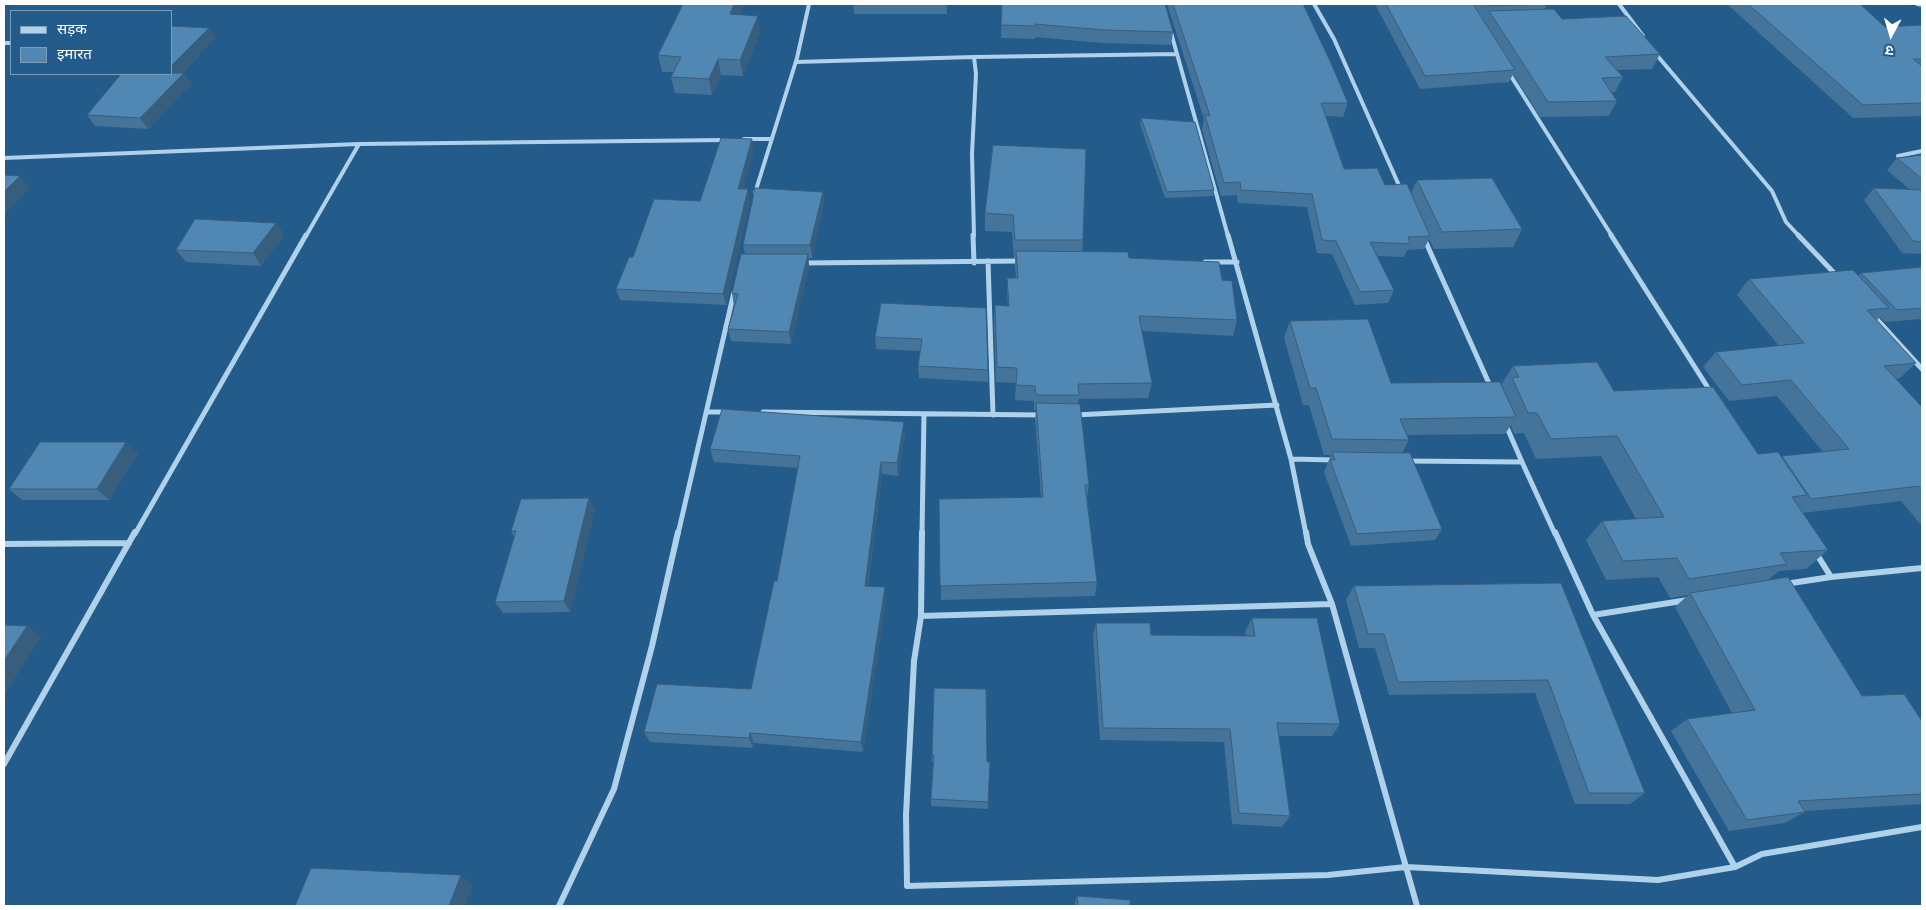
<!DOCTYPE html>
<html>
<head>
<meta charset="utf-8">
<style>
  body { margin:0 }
  #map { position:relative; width:1926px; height:910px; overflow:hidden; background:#235b8a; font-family:"Source Sans 3","Noto Sans Devanagari",sans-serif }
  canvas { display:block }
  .frame { position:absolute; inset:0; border:5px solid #fff; pointer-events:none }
  .legend { position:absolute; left:10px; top:10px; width:162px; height:65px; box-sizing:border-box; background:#235b8a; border:1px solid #7b9db9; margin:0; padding:6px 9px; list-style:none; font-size:15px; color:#fff }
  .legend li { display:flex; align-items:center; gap:10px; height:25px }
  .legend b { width:25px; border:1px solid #7b9db9 }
  .north { position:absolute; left:1866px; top:10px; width:50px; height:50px; -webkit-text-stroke:4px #235b8a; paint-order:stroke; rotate:186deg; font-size:14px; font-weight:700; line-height:20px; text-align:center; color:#fff }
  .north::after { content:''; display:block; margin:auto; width:18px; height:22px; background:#fff; clip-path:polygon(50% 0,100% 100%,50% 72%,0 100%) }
</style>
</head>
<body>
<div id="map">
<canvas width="1926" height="910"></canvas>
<div class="frame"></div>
<ul class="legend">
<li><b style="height:6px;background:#b0d1ea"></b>सड़क</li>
<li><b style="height:14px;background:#5087b3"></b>इमारत</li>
</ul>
<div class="north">उ</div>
</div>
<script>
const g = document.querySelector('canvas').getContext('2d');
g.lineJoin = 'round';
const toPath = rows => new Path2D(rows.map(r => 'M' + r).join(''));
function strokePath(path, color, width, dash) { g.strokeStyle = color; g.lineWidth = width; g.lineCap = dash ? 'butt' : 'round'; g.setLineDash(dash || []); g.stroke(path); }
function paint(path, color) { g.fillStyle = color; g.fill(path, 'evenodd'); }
const minorFar2 = toPath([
  [1314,4,1334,39,1401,190],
  [1619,4,1643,36],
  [1917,4,1922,5],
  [1170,29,1228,236],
  [4,43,11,43],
  [1655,53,1772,191,1786,222,1799,236],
  [974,57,1177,54],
  [796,62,974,57,976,74,972,154,974,236],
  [1509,73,1612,236],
  [744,139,771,139],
  [1898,156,1922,151],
  [4,158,359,144,726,140],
  [755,193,797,58,809,4],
  [306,236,359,144]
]);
const minorFar1 = toPath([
  [973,235,974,263],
  [1228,235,1291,459],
  [1611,235,1710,391],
  [1798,235,1837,276],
  [1424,238,1491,388],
  [988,261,993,415],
  [1205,262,1237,262],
  [802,263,1021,261],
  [1873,315,1922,369],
  [707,412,727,412],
  [763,412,1042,415],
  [1075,415,1277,405],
  [1505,423,1522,462],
  [1408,461,1522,462,1555,534],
  [135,534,306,235],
  [678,534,734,292],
  [922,534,924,414],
  [1306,534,1291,459,1335,460]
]);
const minor = toPath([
  [922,532,921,616,1332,604],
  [1555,532,1593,615],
  [4,544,129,543],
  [1816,553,1831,577,1922,568],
  [1785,584,1831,577],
  [921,616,914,661,906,815,907,886,1328,875,1406,867,1332,604,1308,544,1306,532],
  [4,764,135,532],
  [1735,867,1762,854,1922,827],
  [559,906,614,789,652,646,678,532],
  [1417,906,1406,867,1658,880,1735,867,1593,615,1688,600]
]);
const wall = toPath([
  [683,4,744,4,739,15,760,32,743,76,721,75,712,95,675,93,671,77,674,72,662,72,658,55],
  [853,4,947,4,947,14,854,14],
  [1002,4,1173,32,1171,45,1102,43,1035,37,1035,39,1001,38],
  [1167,4,1303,4,1348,103,1343,117,1326,116,1344,169,1385,185,1411,193,1417,180,1522,229,1513,247,1434,249,1429,239,1424,249,1407,250,1404,257,1377,256,1394,290,1388,303,1355,305,1332,254,1317,253,1307,207,1238,203,1237,195,1221,196,1202,129,1204,119],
  [1375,4,1547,4,1545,9,1562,19,1660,54,1652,69,1617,70,1623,77,1615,92,1611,92,1617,101,1609,116,1540,117,1513,74,1509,82,1420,89],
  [1727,4,1860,4,1885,27,1922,25,1922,116,1853,118],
  [209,28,215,38,182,73,184,73,191,84,148,129,95,126,87,115],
  [1141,118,1214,190,1213,196,1165,198,1140,124],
  [993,145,1083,240,1082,251,1129,258,1222,280,1237,320,1233,336,1142,331,1152,383,1148,398,1079,399,1078,404,1089,485,1087,498,1097,582,1095,596,941,600,939,499,1041,497,1035,419,1036,410,1034,410,1034,401,1015,400,1016,383,996,382,994,321,995,305,1008,306,1007,293,1007,278,1016,278,1015,266,1015,258,1014,258,1012,232,985,231,985,213],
  [754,150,743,189,750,200,726,305,620,300,616,289,633,257,700,201],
  [1922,155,1922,254,1902,253,1864,200,1874,188,1909,189,1887,170,1897,158],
  [823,192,824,204,812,258,808,258,809,266,791,344,731,341,728,329,734,306,732,293,745,254,743,245],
  [276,223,284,235,261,266,186,262,176,250],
  [1922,267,1922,319,1885,322,1880,317,1877,320,1916,363,1900,378,1896,379,1922,407,1922,526,1901,501,1803,513,1828,550,1806,569,1779,571,1767,581,1862,696,1922,721,1922,804,1804,811,1805,812,1785,823,1729,831,1671,731,1687,719,1732,713,1675,607,1688,595,1670,598,1658,577,1606,580,1586,540,1602,521,1636,519,1601,456,1536,459,1524,433,1514,434,1511,425,1505,434,1407,435,1409,440,1402,453,1442,529,1435,540,1351,546,1324,472,1331,455,1324,455,1309,405,1303,405,1284,338,1290,321,1391,383,1501,385,1513,366,1614,391,1758,454,1781,457,1782,456,1823,452,1777,396,1729,401,1703,367,1716,352,1779,346,1737,295,1749,279,1858,276,1861,273],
  [881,303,988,370,988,382,919,378,918,366,920,351,876,349,875,337],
  [905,435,898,476,882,474,868,586,886,599,863,752,754,743,753,748,650,742,644,732,751,689,777,581,798,468,714,462,710,449],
  [138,453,109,500,22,500,9,489],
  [595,509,570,612,503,613,495,602,514,537,511,531],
  [1561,583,1645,793,1630,804,1575,804,1535,693,1389,695,1375,648,1359,648,1346,600,1354,586],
  [1252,618,1340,724,1332,736,1279,736,1290,816,1282,827,1232,824,1224,742,1100,740,1093,636,1096,623,1151,635,1246,636,1245,632],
  [932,755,990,762,988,809,931,806,931,799,933,762,932,762],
  [1077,896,1130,906,1074,906]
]);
const shadedWall = toPath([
  [734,4,744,4,733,30,730,14],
  [758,16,760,32,743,76,740,60],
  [209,28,215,38,172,83,171,66],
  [718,59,721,75,712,95,709,79],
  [184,73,191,84,148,129,140,118],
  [752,139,754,150,740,200,738,189],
  [20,176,30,188,4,215,4,192],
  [748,189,750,200,726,305,723,294],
  [823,192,824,204,812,258,810,245],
  [276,223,284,235,261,266,253,253],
  [808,254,809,266,791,344,789,332],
  [904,422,905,435,898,476,897,463],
  [126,442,138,453,109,500,97,489],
  [881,462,882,474,866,598,865,586],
  [589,498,595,509,570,612,564,601],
  [885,587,886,599,863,752,861,742],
  [27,626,42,636,6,692,4,691,4,661],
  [750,733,754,743,753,748,749,738],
  [461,875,473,884,465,906,449,906]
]);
const building = toPath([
  [683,4,734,4,730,14,758,16,740,60,718,59,709,79,671,77,681,57,658,55,683,4],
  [1002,4,1165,4,1173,32,1104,30,1035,24,1035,26,1001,25,1002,4],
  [1173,4,1303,4,1331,63,1348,103,1321,103,1344,169,1377,168,1385,185,1407,184,1430,236,1408,237,1410,244,1370,242,1394,290,1360,292,1336,241,1322,240,1312,194,1241,190,1240,182,1224,183,1205,115,1210,116,1173,4],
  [1386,4,1473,4,1515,70,1425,76,1386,4],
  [1481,4,1547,4,1483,6,1481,4],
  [1748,4,1860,4,1885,27,1922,25,1922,59,1913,59,1922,66,1922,103,1863,105,1748,4],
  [1554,9,1562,19,1626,16,1660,54,1605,57,1623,77,1602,78,1617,101,1548,102,1489,11,1554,9],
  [171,26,209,28,171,66,171,26],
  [171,73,184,73,140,118,87,115,121,74,171,74,171,73],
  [1141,118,1195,122,1214,190,1167,192,1141,118],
  [721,138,752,139,738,189,748,189,723,294,616,289,629,257,633,257,654,199,700,201,721,138],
  [993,145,1086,149,1083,240,1015,240,1013,215,985,213,993,145],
  [1922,155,1922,179,1897,158,1922,155],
  [4,175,20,176,4,192,4,175],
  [1492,178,1522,229,1442,232,1417,180,1492,178],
  [755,188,823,192,810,245,743,245,755,188],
  [1874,188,1922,190,1922,242,1913,241,1874,188],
  [195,219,276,223,253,253,176,250,195,219],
  [1016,251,1128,252,1129,258,1219,262,1222,280,1232,281,1237,320,1139,316,1152,383,1078,384,1079,395,1036,395,1035,386,1016,385,1017,368,997,367,995,305,1009,306,1007,278,1018,278,1016,251],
  [741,254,808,254,789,332,728,329,738,294,732,293,741,254],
  [1922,267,1922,308,1897,310,1861,273,1922,267],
  [1853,270,1889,308,1867,310,1916,363,1884,366,1922,407,1922,490,1919,486,1811,499,1782,456,1849,449,1791,380,1742,385,1716,352,1804,343,1749,279,1853,270],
  [881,303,986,308,988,370,918,366,922,339,875,337,881,303],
  [1368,319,1391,383,1500,382,1516,417,1400,419,1409,440,1332,439,1316,388,1310,388,1290,321,1368,319],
  [1597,362,1614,391,1713,387,1758,454,1778,452,1807,495,1792,497,1828,550,1780,553,1787,564,1689,579,1677,558,1623,561,1602,521,1664,517,1617,436,1551,439,1537,413,1528,413,1512,378,1519,377,1513,366,1597,362],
  [1036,403,1080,404,1089,485,1085,485,1097,582,940,586,939,499,1043,497,1036,403],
  [722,409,904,422,897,463,881,462,865,586,885,587,861,742,750,733,749,738,644,732,657,684,751,689,774,581,777,581,800,456,710,449,722,409],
  [40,442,126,442,97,489,9,489,40,442],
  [1332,452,1410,453,1442,529,1357,534,1330,460,1335,460,1332,452],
  [589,498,564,601,495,602,516,531,511,531,521,499,589,498],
  [1788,577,1862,696,1904,694,1922,721,1922,794,1798,801,1805,812,1747,820,1687,719,1755,710,1690,593,1788,577],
  [1561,583,1645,793,1589,793,1548,680,1398,682,1384,634,1368,634,1354,586,1561,583],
  [1252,618,1317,618,1340,724,1277,723,1290,816,1239,813,1230,729,1103,728,1096,623,1150,623,1151,635,1255,636,1252,618],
  [4,625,27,626,4,661,4,625],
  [934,688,986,689,987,762,990,762,988,802,931,799,934,755,932,755,934,688],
  [311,868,461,875,449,906,295,906,311,868],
  [1077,896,1130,900,1130,906,1078,906,1077,896]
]);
strokePath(minorFar2, '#b0d1ea', 4);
strokePath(minorFar1, '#b0d1ea', 5);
strokePath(minor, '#b0d1ea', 6);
paint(wall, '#45749a');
paint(shadedWall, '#385e7d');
paint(building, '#5087b3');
strokePath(building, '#385e7d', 1);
</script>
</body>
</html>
